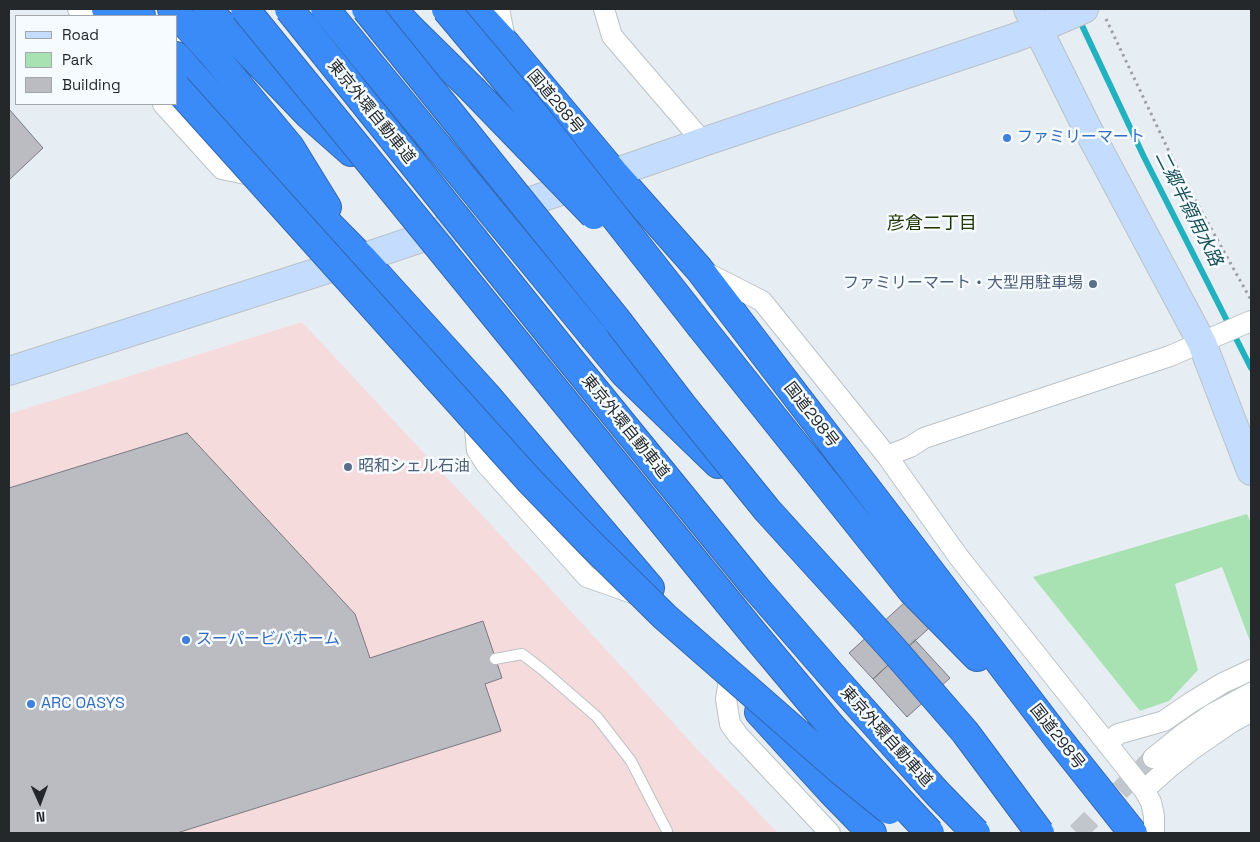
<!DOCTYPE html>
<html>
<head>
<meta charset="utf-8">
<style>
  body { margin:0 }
  #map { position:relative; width:1260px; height:842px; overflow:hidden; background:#e7eef3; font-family:"Space Grotesk",sans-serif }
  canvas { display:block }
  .frame { position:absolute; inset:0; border:10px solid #25282a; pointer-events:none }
  .legend { position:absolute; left:15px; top:15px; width:162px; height:90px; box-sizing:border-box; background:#f5fbff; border:1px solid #a2a7aa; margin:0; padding:6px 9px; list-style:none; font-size:15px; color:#25282a }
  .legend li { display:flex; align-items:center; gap:10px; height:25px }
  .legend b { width:25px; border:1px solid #a2a7aa }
  .north { position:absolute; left:15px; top:777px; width:50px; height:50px; -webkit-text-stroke:4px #f5fbff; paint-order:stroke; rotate:178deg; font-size:14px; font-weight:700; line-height:20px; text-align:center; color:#25282a }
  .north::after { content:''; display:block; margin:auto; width:18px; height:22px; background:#25282a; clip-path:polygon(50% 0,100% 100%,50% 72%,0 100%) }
</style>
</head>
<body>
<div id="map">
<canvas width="1260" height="842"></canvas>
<div class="frame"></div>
<ul class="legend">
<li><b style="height:6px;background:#c4dcfd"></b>Road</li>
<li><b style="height:14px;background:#a9e2b2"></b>Park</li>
<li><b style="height:14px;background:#bbbbc2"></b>Building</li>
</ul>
<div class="north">N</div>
</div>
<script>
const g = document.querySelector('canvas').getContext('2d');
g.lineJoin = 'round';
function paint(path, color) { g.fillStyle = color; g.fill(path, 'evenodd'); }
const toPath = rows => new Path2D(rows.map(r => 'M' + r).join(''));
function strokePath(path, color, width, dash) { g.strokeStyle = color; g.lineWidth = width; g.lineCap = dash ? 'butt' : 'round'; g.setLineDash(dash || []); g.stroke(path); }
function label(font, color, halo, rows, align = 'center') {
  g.font = font + ' "Space Grotesk","Noto Sans JP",sans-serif'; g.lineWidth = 5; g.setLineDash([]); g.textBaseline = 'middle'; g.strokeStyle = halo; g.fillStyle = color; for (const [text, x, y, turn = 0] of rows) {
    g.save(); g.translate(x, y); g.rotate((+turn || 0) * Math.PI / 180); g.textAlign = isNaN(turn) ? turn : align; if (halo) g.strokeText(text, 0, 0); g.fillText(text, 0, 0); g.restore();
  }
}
const commercial = toPath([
  [302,322,534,571,699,751,778,833,9,833,9,414]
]);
const green = toPath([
  [1247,514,1251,523,1251,644,1222,567,1175,584,1198,670,1169,701,1140,711,1033,577]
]);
const stream = toPath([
  [1078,17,1144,157,1251,368]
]);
const building = toPath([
  [9,109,43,148,9,180,9,109],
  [187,433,355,614,370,658,483,621,502,678,485,684,501,731,177,833,9,833,9,488,187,433],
  [914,594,938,620,873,679,849,653,914,594],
  [915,640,950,678,907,717,873,679,915,640]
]);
const streetTunnel = toPath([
  [1077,833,1153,758]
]);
const path = toPath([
  [1106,19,1175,164,1251,300]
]);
const lane = toPath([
  [495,659,522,654,543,670,597,717,631,761,667,831]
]);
const street = toPath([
  [78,9,85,16],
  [499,9,506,44],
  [604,9,612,36,703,142],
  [163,104,222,169,260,177],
  [703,271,762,301,887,456,958,556,1144,790,1151,802,1154,816,1154,833],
  [479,417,475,429,477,450,486,464,587,577,638,595],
  [887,456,910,447,924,438,1170,356,1251,321],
  [729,680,726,699,730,724,738,735,830,833],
  [1107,744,1118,734,1164,721,1190,703,1223,683,1251,670],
  [1153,758,1183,734,1212,714,1251,693],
  [1144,790,1171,766,1194,748,1232,722,1251,712]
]);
const secondary = toPath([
  [1028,9,1086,126,1202,343,1251,471],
  [9,371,362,258,614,173,703,142,1014,38,1038,29,1084,9]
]);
const highway = toPath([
  [106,9,113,16],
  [135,9,141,16],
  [172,9,211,52,290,147,327,207],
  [207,9,309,115,351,152],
  [392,9,413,31,472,89],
  [474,9,507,45,614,173,699,269,1056,736,1133,833],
  [176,56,288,183,362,258,486,395,650,588],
  [702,328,912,591,977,657],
  [595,338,624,373,718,464],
  [759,712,831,791,872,833]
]);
const highwayBridge = toPath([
  [245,9,754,634,831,726,899,800,930,833],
  [289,9,568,357,756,588,842,687,937,793,976,833],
  [325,9,595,338],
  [366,9,616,319,682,405,767,510,893,649,965,732,1040,833],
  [446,9,534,114,702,328],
  [176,87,529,480,590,543,665,617,841,771,889,810],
  [472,89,594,215]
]);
const markers = [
  [1007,138,5,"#3f7fe0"],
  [1093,284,5,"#5c6f8a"],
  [348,467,5,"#5c6f8a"],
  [186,640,5,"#3f7fe0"],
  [31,704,5,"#3f7fe0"]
];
const streetNames = [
  ["国道298号",555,102,50],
  ["東京外環自動車道",371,112,51],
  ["国道298号",811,415,52],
  ["東京外環自動車道",625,427,51],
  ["東京外環自動車道",886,737,48],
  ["国道298号",1057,737,52]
];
const shopNames = [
  ["ファミリーマート",1017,138],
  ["スーパービバホーム",196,640],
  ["ARC OASYS",41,704]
];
const serviceNames = [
  ["ファミリーマート・大型用駐車場",1083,284],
  ["昭和シェル石油",358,467,"left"]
];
const waterNames = [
  ["二郷半領用水路",1188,209,63]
];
const neighbourhoodNames = [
  ["彦倉二丁目",932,224]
];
paint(commercial, '#f6dbdd');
paint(green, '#a9e2b2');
strokePath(stream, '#22b1be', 6);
paint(building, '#bbbbc2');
strokePath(building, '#7a7a81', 1);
strokePath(streetTunnel, '#c0c6cb', 20, [20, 10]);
strokePath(lane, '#bbc2c7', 12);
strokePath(street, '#bbc2c7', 22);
strokePath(secondary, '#bbc2c7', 30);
strokePath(highway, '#3368af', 30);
strokePath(path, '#9ba0a4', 3, [2.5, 4]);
strokePath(lane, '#fff', 10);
strokePath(street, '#fff', 20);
strokePath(secondary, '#c4dcfd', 28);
strokePath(highway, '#3a8bf7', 28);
strokePath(highwayBridge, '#3368af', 30, []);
strokePath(highwayBridge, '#3a8bf7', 28);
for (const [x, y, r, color] of markers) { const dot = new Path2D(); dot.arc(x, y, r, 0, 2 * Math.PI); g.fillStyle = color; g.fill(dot); strokePath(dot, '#f5fbff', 2); }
label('16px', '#25282a', '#f5fbff', streetNames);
label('16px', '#366cbe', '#f5fbff', shopNames, 'left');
label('16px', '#4e5e75', '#f5fbff', serviceNames, 'right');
label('italic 18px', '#164e54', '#f5fbff', waterNames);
label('18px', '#203501', '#f5fbff', neighbourhoodNames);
</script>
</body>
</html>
